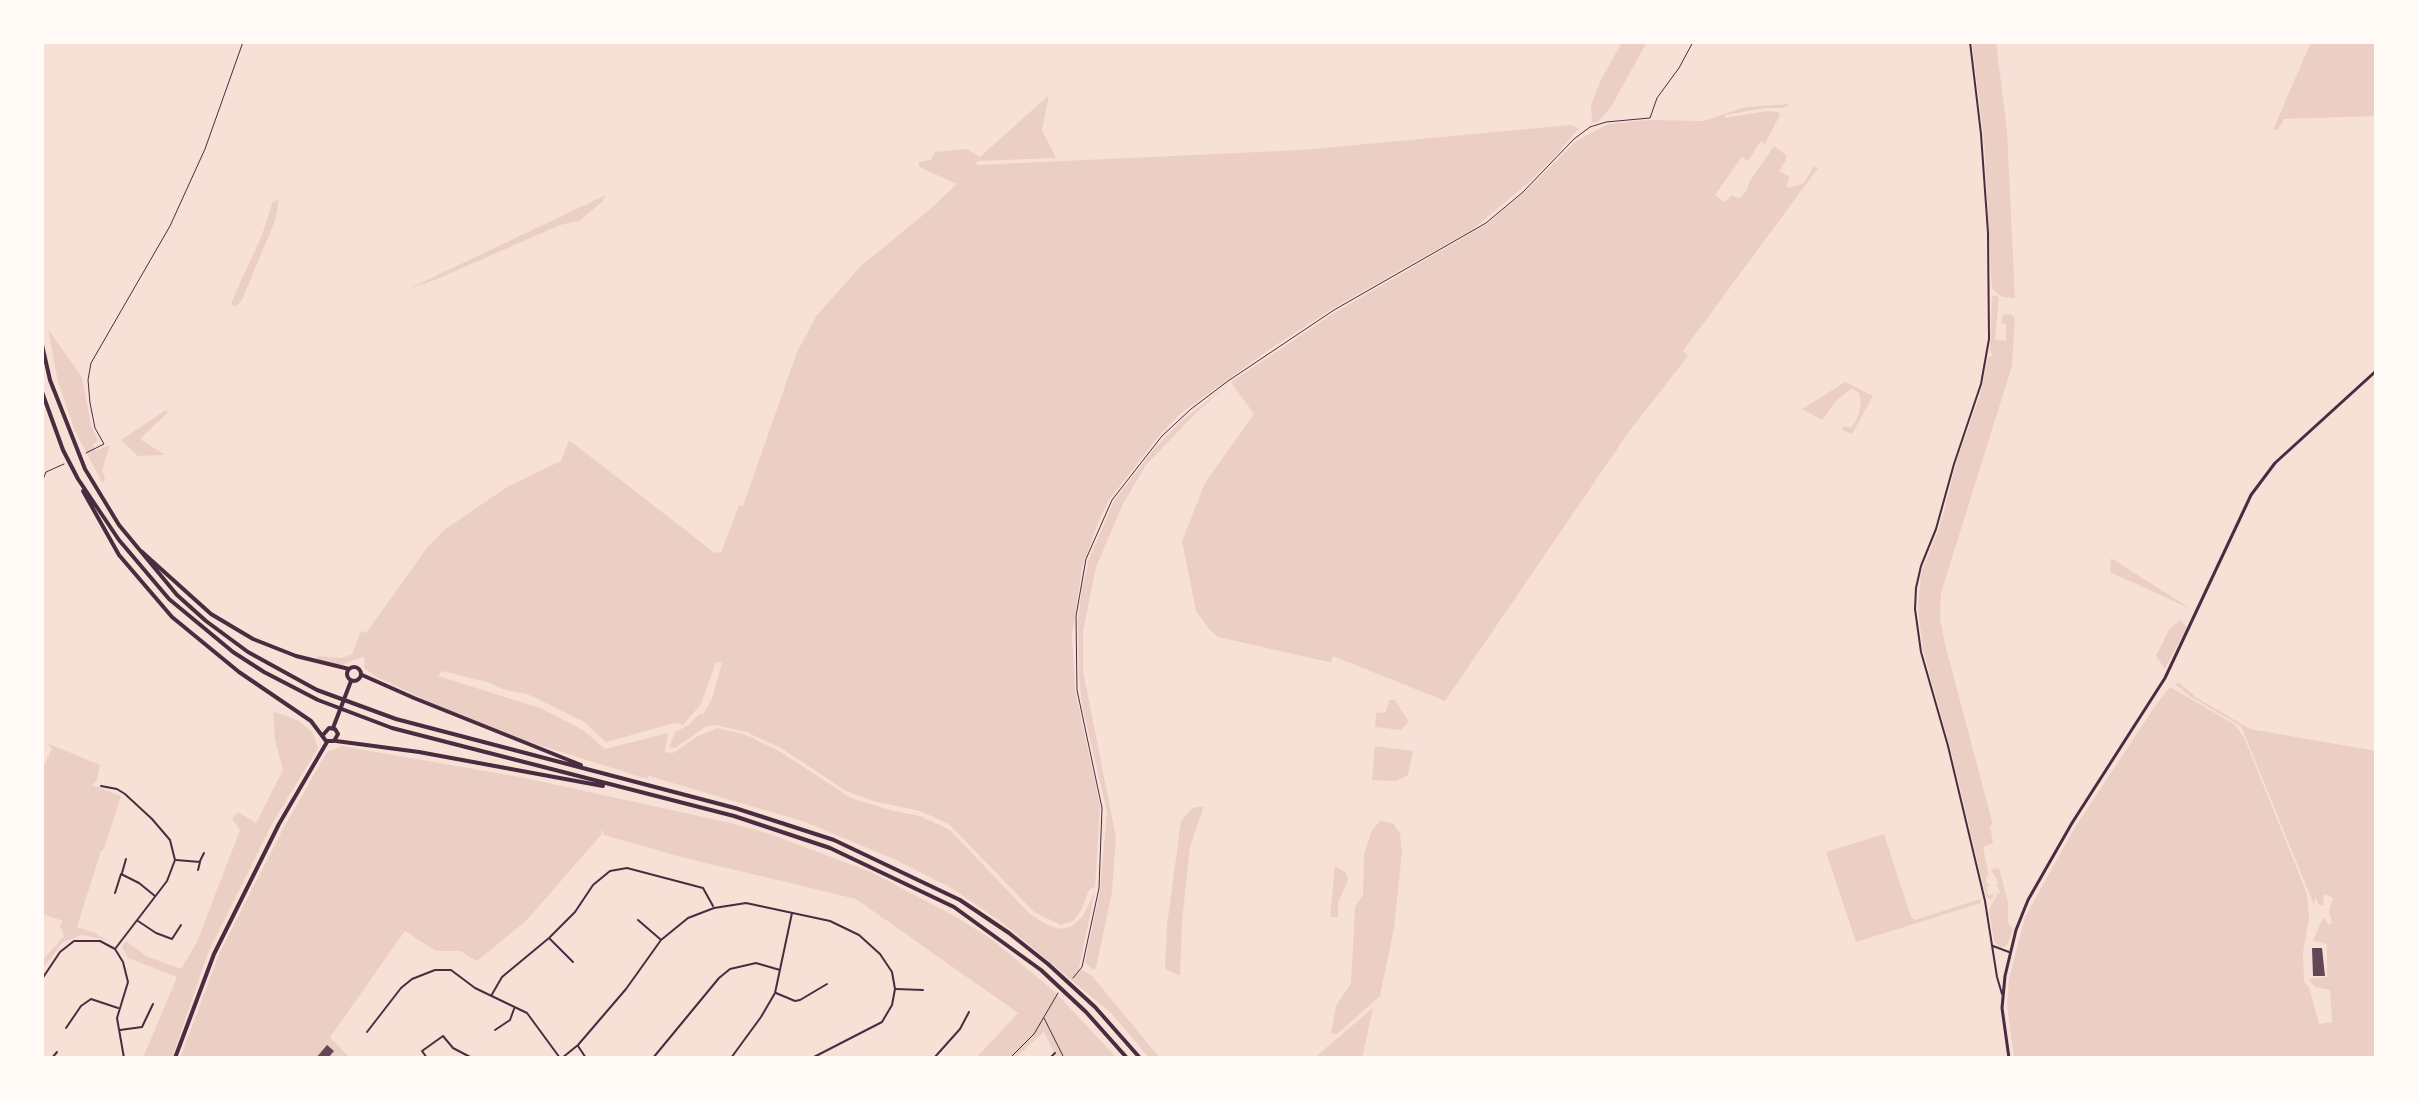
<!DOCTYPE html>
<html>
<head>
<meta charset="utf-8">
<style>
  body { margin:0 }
  #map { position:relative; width:2418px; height:1100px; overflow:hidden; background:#f7e1d7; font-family:Montserrat,sans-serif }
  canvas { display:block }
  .frame { position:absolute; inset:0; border:44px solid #fffaf5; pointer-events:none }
</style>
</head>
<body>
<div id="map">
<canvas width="2418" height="1100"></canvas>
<div class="frame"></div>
</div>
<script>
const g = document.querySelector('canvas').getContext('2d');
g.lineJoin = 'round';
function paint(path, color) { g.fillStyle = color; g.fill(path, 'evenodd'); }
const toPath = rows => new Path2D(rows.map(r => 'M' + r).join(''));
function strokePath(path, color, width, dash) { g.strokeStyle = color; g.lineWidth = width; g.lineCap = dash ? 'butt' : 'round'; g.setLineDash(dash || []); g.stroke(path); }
const green = toPath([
  [1622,42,1647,42,1611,107,1598,122,1592,123,1591,105,1601,80],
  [1972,42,1996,42,2007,130,2015,298,2002,297,1992,289,1984,141],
  [2311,42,2376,42,2376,116,2284,119,2278,130,2273,130],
  [1049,95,1042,130,1056,158,978,161,976,165,1302,150,1570,125,1579,128,1553,159,1527,184,1473,229,1332,309,1270,349,1180,414,1158,437,1109,500,1099,520,1082,568,1072,635,1075,690,1100,806,1095,887,1089,890,1082,909,1073,921,1061,925,1034,912,949,824,920,811,873,801,846,791,781,748,746,732,715,725,705,727,675,748,669,747,675,732,689,725,699,714,703,714,712,699,722,663,716,662,701,704,683,725,675,723,606,742,584,722,527,694,505,690,487,682,442,671,438,676,540,708,583,730,605,749,668,733,665,752,673,753,698,736,717,728,744,734,779,751,851,798,893,811,920,816,950,830,1029,913,1047,925,1061,929,1072,926,1083,916,1095,891,1079,968,1092,976,1160,1058,1149,1058,1111,1013,1004,924,953,889,896,860,805,822,649,776,647,779,520,739,434,704,375,676,364,668,365,659,362,657,342,665,316,661,317,656,342,658,352,654,361,631,366,633,427,548,444,530,507,487,561,461,569,440,715,553,721,552,739,505,743,506,797,352,817,315,862,265,928,211,957,184,919,167,919,162,931,160,935,152,967,149,980,157],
  [1790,104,1783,108,1764,108,1725,115,1725,118,1767,111,1778,112,1780,115,1765,144,1761,141,1748,161,1742,157,1715,195,1725,202,1732,195,1739,199,1747,190,1749,182,1774,146,1786,155,1786,160,1779,171,1790,177,1786,186,1790,188,1804,183,1814,166,1818,168,1683,351,1688,356,1628,433,1445,701,1333,656,1331,663,1329,662,1218,637,1210,630,1196,611,1182,541,1205,483,1254,414,1231,382,1334,313,1487,224,1529,188,1576,141,1608,124,1648,120,1704,121,1745,107],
  [606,195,602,202,579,221,560,225,435,280,408,289],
  [279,200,275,221,242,300,236,307,231,304,235,294,262,235,273,201],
  [1995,295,1999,298,1995,339,2006,341,2006,324,2001,323,2003,315,2011,314,2015,318,2012,366,1941,593,1940,619,1945,644,1993,825,1990,826,1993,843,1983,847,1989,876,1986,877,1987,883,1990,886,1987,887,1988,895,1993,894,1994,897,1991,899,1986,897,1954,762,1923,650,1918,609,1921,573,1940,526,1957,460,1980,395,1988,357,1993,356,1990,350,1992,296],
  [48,329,82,377,91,425,98,441,93,444,95,451,110,445,102,470,105,478,103,484,75,431,58,382],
  [1845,382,1873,396,1852,434,1842,430,1844,427,1852,427,1858,417,1861,404,1859,393,1852,388,1836,401,1822,420,1802,409],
  [1227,385,1195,414,1146,465,1123,504,1096,567,1083,632,1083,671,1116,837,1112,892,1096,968,1093,970,1085,962,1100,890,1107,812,1082,705,1079,676,1078,619,1082,589,1089,559,1114,501,1154,449,1180,422],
  [166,410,168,412,140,439,165,455,138,456,121,440],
  [2111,558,2191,609,2110,572],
  [2180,620,2187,627,2165,669,2156,656,2169,630],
  [2178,682,2197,698,2250,729,2376,751,2376,1058,2014,1058,2007,1004,2009,979,2025,917,2074,829,2155,706,2170,687,2234,724,2244,737,2307,894,2309,918,2303,953,2304,982,2309,987,2319,1024,2332,1022,2330,990,2315,987,2309,979,2327,977,2327,944,2313,941,2323,917,2328,924,2332,923,2329,911,2333,898,2324,894,2323,905,2319,905,2315,897,2314,905,2241,726,2191,697,2176,685],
  [1389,700,1395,700,1409,722,1401,730,1375,727,1376,713,1386,712],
  [273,711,299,721,313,733,318,748,273,822,208,953,172,1058,143,1058,177,977,128,958,122,947,126,941,146,956,181,969,197,942,240,830,232,819,238,812,256,823,283,770,275,740],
  [47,743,100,765,97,780,92,785,121,796,104,849,101,851,77,927,93,932,107,940,82,935,63,942,42,970,42,961,64,936,60,926,63,921,42,914,42,769,52,749],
  [342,746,525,778,731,823,773,835,871,872,958,918,994,941,1055,992,1117,1058,1057,1058,1044,1032,1015,1058,976,1058,1018,1013,856,899,681,857,604,835,602,829,601,835,526,921,477,961,460,951,436,951,405,931,330,1037,350,1058,180,1058,220,952,284,827,327,752],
  [1375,746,1413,751,1408,775,1396,781,1372,780],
  [1204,806,1190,847,1182,921,1180,976,1165,969,1167,925,1181,821,1192,808],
  [1380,821,1393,823,1400,833,1402,852,1394,928,1380,996,1337,1034,1331,1033,1336,1006,1351,983,1355,907,1363,895,1364,854,1372,830],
  [1884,834,1911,917,1915,920,1980,899,1981,903,1856,942,1826,852],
  [1335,866,1346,873,1348,880,1338,903,1338,917,1330,917],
  [1999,868,2008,902,2008,922,2013,930,2008,943,2005,947,2000,947,1994,941,1989,910,1997,894,2000,893,1998,886,1995,885,1998,884,1997,879,1991,870],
  [1373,1008,1362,1058,1314,1058]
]);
const building = toPath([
  [2312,948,2322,948,2325,976,2313,976],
  [327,1045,334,1051,328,1058,316,1058]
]);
const path = toPath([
  [86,453,104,444,95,428,90,403,88,380,91,363,170,226,205,149,243,42],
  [42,482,46,472,64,464],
  [1073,978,1082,967,1099,888,1102,808,1077,690,1076,616,1086,559,1112,500,1162,436,1191,409,1228,381,1334,310,1486,223,1523,192,1574,139,1590,127,1606,122,1650,118,1657,98,1679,68,1693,42],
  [1044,1018,1064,1058],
  [1010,1058,1034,1034,1058,993]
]);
const minor = toPath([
  [1970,42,1981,134,1988,233,1989,339,1981,384,1954,464,1936,529,1921,566,1916,588,1915,609,1921,652,1948,746,1985,901,1997,977,2002,994],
  [101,786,117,789,125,794,152,819,170,840,175,860,167,881,115,949],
  [176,860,200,862,198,870],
  [200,861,204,853],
  [122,873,126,859],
  [115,893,121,874,139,883,155,896],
  [638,920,660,939],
  [138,921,156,933,172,939,181,925],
  [550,939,573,962],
  [1993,946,2009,952],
  [42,979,60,952,74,941,100,941,115,949,123,962,128,982,117,1018,124,1058],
  [896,989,923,990],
  [776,993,795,1001,800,1000,827,984],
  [491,996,502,977,549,938,575,912,593,885,610,871,627,868,703,888,713,906],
  [66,1028,81,1006,91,999,118,1008],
  [120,1030,142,1027,153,1004],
  [495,1030,510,1020,514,1009],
  [367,1032,401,988,412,979,435,970,451,970,475,988,527,1013,560,1058],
  [578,1046,586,1058],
  [52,1058,57,1052],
  [427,1058,422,1051,443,1036,453,1048,472,1058],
  [562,1058,578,1045,626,989,661,940,688,918,714,908,746,903,830,921,859,935,880,954,892,972,895,989,892,1005,882,1022,812,1058],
  [653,1058,719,978,730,969,756,963,780,970],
  [731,1058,761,1017,775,993,792,913],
  [934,1058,960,1029,969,1012],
  [1050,1058,1055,1053]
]);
const tertiary = toPath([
  [2009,1058,2002,1008,2005,976,2016,930,2028,900,2072,823,2165,678,2251,495,2275,463,2376,371]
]);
const trunk = toPath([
  [42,345,50,380,85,469,119,525,177,595,206,621,248,652,317,690,396,719,735,808,834,840,960,900,1009,933,1048,964,1095,1007,1140,1058],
  [42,392,63,450,78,479,119,540,169,599,233,652,264,672,318,700,392,728,734,816,830,848,954,907,1041,970,1086,1012,1127,1058],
  [83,491,119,555,172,617,239,672,311,721,326,741,334,741,338,734,335,729,329,728,323,735],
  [141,551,211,614,253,639,296,656,349,669],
  '347 674a7 7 0 1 1 14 0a7 7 0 1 1-14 0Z',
  [362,675,414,698,581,765],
  [333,728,351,681],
  [336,741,419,752,603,786],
  [175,1058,214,954,279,824,327,742]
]);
paint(green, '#ebcfc5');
paint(building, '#644757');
strokePath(path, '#4a2c40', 1);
strokePath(minor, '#4a2c40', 2);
strokePath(tertiary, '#4a2c40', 3);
strokePath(trunk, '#4a2c40', 4);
</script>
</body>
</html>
